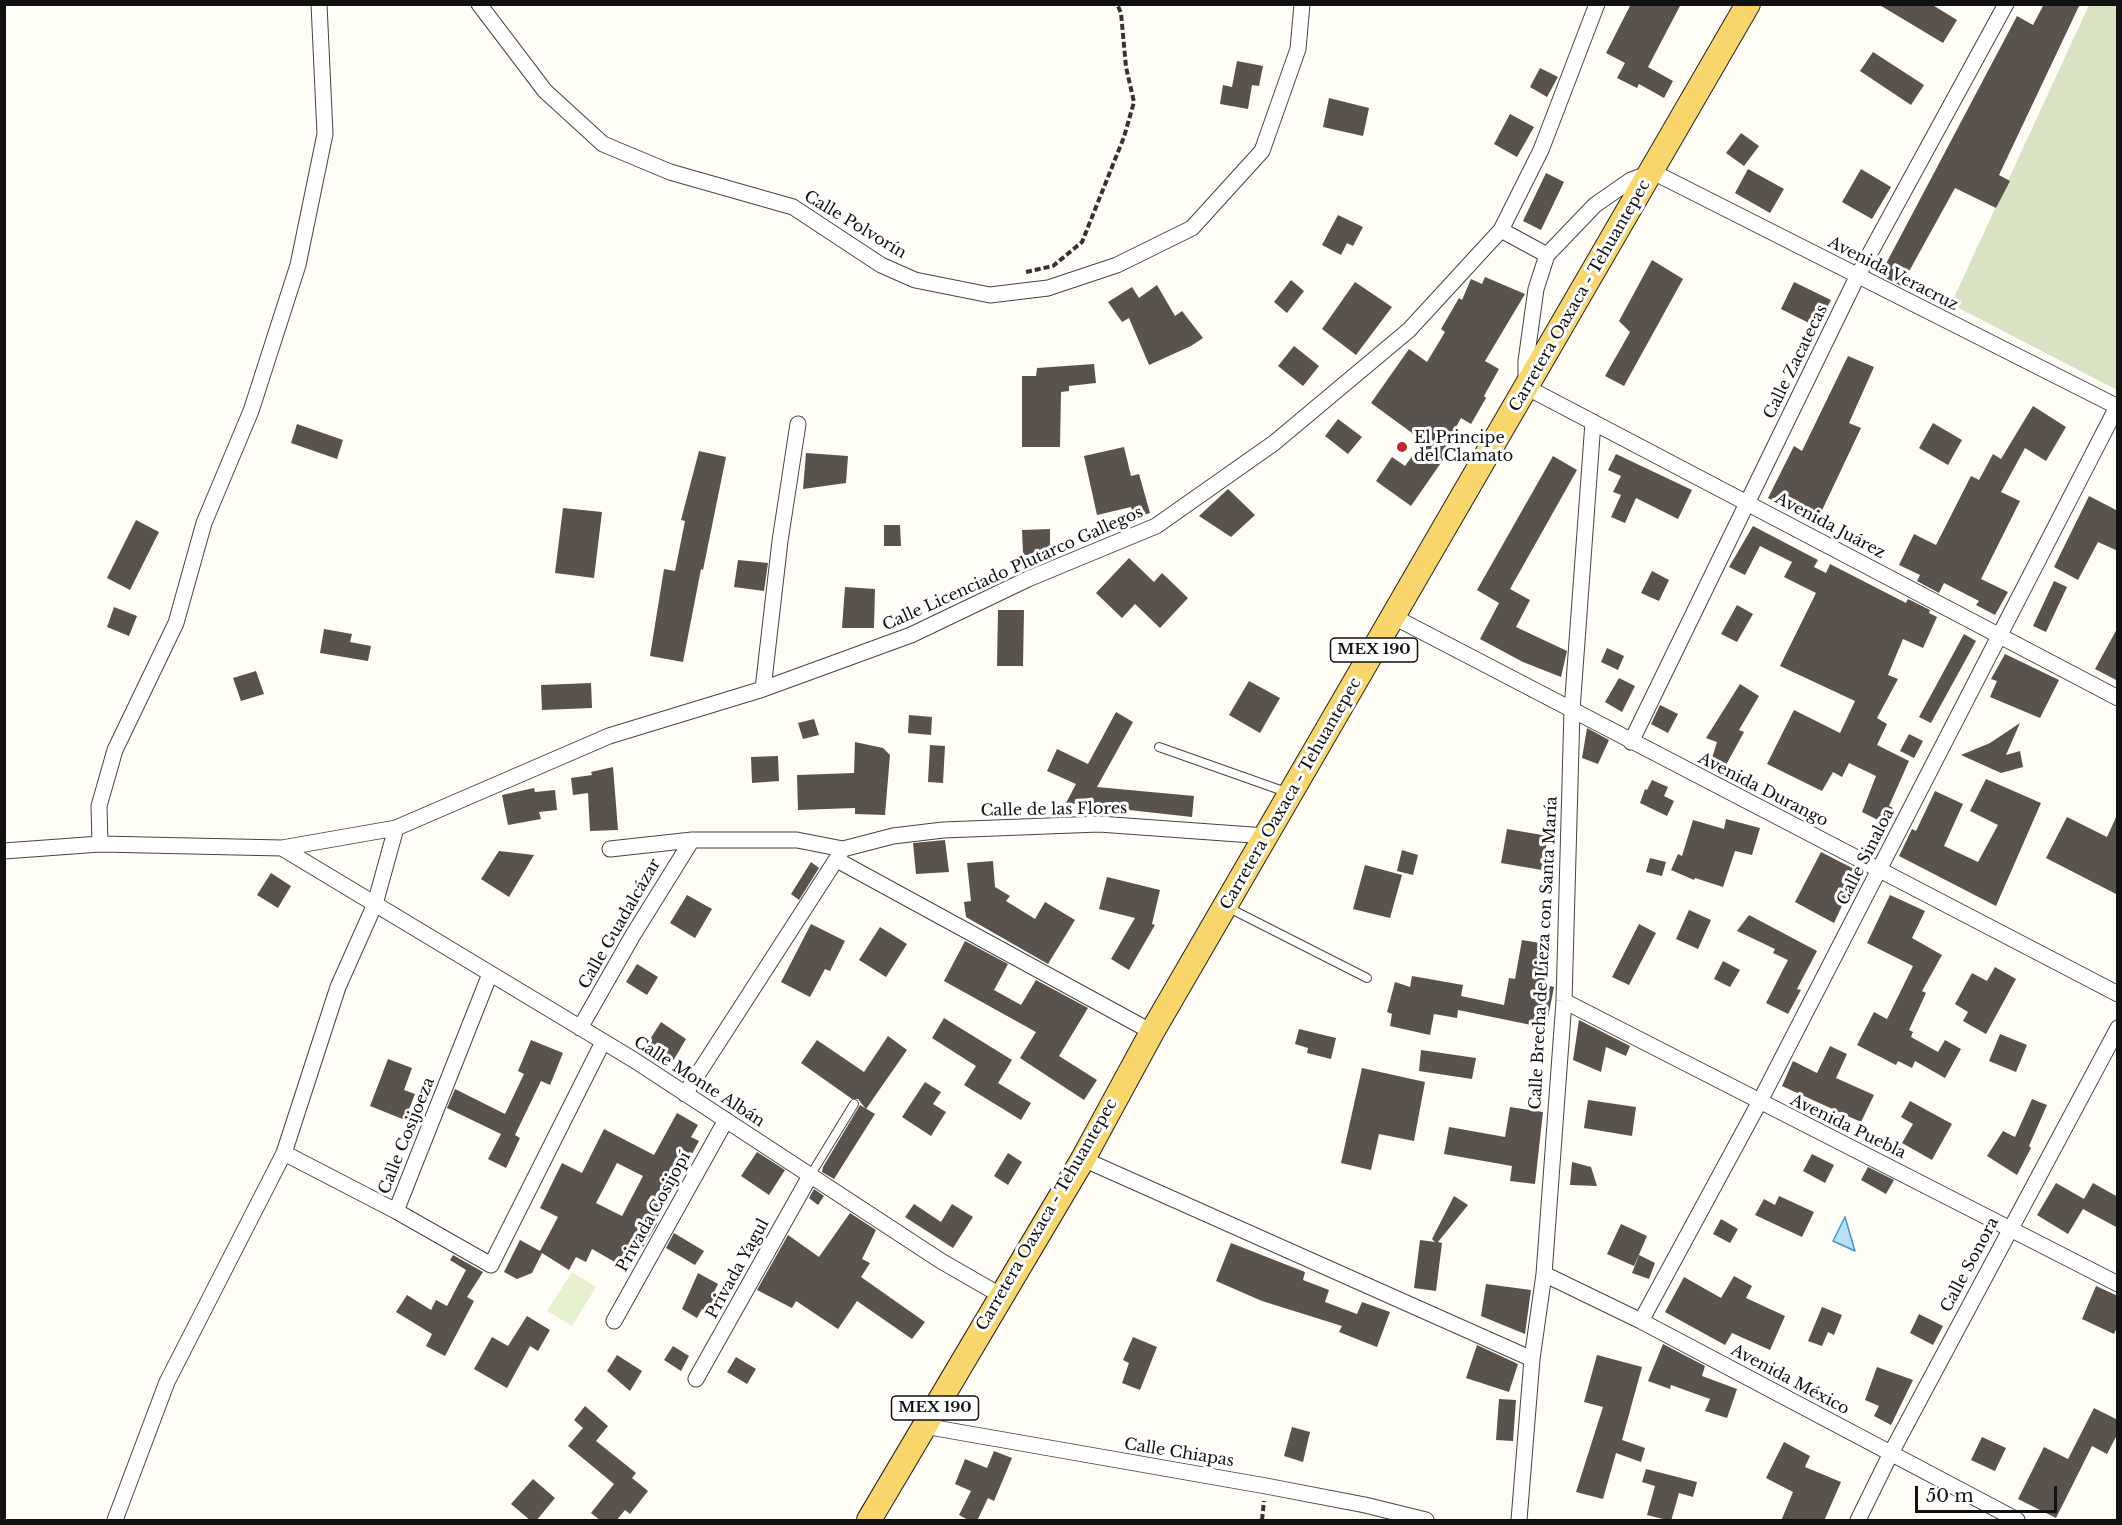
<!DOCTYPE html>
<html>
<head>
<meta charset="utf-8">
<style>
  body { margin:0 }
  #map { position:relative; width:2122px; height:1525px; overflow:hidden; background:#fffdf5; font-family:"Libre Baskerville",serif }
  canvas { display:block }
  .frame { position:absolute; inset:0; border:6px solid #111; pointer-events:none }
  .scale { position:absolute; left:1915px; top:1486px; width:142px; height:27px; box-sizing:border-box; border:3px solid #111; border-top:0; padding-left:8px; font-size:18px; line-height:21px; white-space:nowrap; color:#111; -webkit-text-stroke:4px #fff; paint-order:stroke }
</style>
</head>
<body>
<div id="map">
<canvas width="2122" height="1525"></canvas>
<div class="frame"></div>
<div class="scale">50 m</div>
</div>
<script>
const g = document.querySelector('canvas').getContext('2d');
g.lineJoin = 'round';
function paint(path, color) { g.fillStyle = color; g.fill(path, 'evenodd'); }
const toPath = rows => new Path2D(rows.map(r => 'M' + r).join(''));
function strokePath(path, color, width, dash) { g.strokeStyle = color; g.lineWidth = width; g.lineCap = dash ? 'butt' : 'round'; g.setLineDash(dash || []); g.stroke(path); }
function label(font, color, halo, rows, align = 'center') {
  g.font = font + ' "Libre Baskerville",serif'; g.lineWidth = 6; g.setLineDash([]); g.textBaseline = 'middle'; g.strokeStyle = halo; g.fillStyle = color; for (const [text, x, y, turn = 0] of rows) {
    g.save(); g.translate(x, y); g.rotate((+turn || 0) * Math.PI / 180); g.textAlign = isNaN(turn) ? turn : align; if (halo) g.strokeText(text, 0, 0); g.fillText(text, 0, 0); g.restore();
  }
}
const cemetery = toPath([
  [2089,5,2117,5,2117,390,1951,304]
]);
const pitch = toPath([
  [572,1272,596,1287,572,1326,547,1311]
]);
const water = toPath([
  [1845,1217,1855,1251,1833,1241,1845,1217]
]);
const building = toPath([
  [1631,4,1681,4,1648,67,1673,81,1664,98,1639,84,1637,88,1617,78,1625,63,1606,53],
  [1878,4,1931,4,1957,20,1943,43],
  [2044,4,2080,4,1999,175,2010,181,1996,208,1955,188,1901,286,1880,275,2017,16,2033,25],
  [1873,52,1924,85,1911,105,1860,71],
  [1237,61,1263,66,1259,86,1252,85,1248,109,1220,104,1223,85,1232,87],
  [1540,68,1558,77,1547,97,1530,87],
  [1329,98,1369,108,1363,136,1323,127],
  [1510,114,1534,127,1517,157,1494,144],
  [1741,133,1759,146,1744,166,1726,153],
  [1748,169,1784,189,1770,213,1735,193],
  [1861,169,1891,187,1872,219,1842,202],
  [1546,173,1564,182,1541,230,1523,221],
  [1338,215,1363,227,1353,246,1347,243,1341,255,1322,245],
  [1652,260,1683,279,1624,386,1605,376,1630,332,1619,321],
  [1485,277,1525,294,1485,361,1499,369,1484,396,1486,398,1471,424,1461,418,1447,443,1452,447,1411,506,1376,481,1392,457,1405,466,1423,441,1371,403,1409,349,1427,362,1445,332,1441,329,1459,298,1462,300,1471,279,1482,284],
  [1291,280,1304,291,1287,313,1274,302],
  [1355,282,1392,307,1356,355,1322,329],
  [1794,282,1831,300,1817,327,1781,309],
  [1157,285,1175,316,1182,311,1203,338,1191,346,1149,365,1129,318,1122,322,1108,302,1132,287,1139,298],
  [1294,346,1319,366,1303,386,1278,366],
  [1848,356,1874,367,1849,423,1861,428,1816,523,1768,498,1794,446,1802,451],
  [1094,364,1096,383,1069,386,1069,391,1061,392,1060,447,1022,447,1022,376,1036,376,1037,368],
  [2033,406,2066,427,2046,461,2025,448,2001,492,2020,501,1981,579,2008,592,1995,615,1976,605,1979,601,1944,583,1939,593,1917,581,1920,575,1899,565,1914,534,1936,545,1971,476,1979,480,1993,454,2001,459],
  [1338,419,1362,437,1348,454,1325,436],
  [1933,423,1962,440,1948,465,1919,448],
  [297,424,343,440,337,459,291,443],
  [1124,447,1131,476,1139,474,1150,513,1134,518,1131,507,1097,515,1084,456],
  [699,451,726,457,703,570,701,569,683,662,650,656,664,569,675,571,685,521,681,520],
  [806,453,848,456,846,483,803,489],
  [1616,454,1692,490,1678,519,1636,498,1625,523,1611,517,1621,495,1613,492,1621,476,1608,470],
  [1553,456,1577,470,1510,589,1530,600,1516,627,1567,651,1561,677,1523,662,1480,639,1499,603,1477,590],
  [1228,489,1255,515,1231,537,1199,516],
  [2089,496,2118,511,2118,551,2098,542,2078,580,2054,567],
  [563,508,602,512,594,578,555,573],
  [136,520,159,532,130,590,107,578],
  [884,525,900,525,901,546,884,546],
  [1753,526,1818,560,1814,567,1826,573,1830,564,1906,603,1908,599,1930,610,1929,613,1937,617,1923,648,1903,639,1888,675,1898,679,1877,718,1887,724,1877,745,1909,761,1889,806,1893,808,1886,824,1862,812,1876,776,1849,763,1842,777,1833,772,1822,791,1767,764,1794,710,1840,733,1855,701,1780,666,1816,593,1784,577,1792,562,1760,546,1745,575,1729,567],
  [1050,529,1050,554,1023,555,1022,530],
  [1129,558,1154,582,1162,573,1188,598,1160,628,1135,604,1122,618,1096,593],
  [738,560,768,563,764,591,734,587],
  [1652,571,1669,580,1659,601,1641,593],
  [2054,581,2067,587,2046,632,2033,626],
  [845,587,875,589,874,628,842,628],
  [1737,605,1753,614,1737,642,1721,634],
  [114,607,137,616,129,636,107,627],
  [998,610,1024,610,1023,666,997,666],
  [2118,627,2118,681,2095,669],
  [324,629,352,634,350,642,371,646,368,661,320,653],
  [1964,634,1976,641,1931,723,1919,717],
  [1607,648,1624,656,1618,670,1601,662],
  [2005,654,2059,680,2040,718,1990,697,1997,681,1991,679],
  [256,671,264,694,241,701,233,678],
  [1619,678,1635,686,1622,712,1605,702],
  [1249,681,1280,698,1260,733,1229,715],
  [591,683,592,708,542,710,541,685],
  [1740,684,1759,696,1739,730,1744,732,1726,765,1712,758,1717,742,1706,738],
  [1660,705,1678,714,1668,733,1651,724],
  [1116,712,1133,722,1097,787,1194,796,1192,817,1066,803,1076,784,1047,771,1057,749,1088,764],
  [909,715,932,717,931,735,908,733],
  [814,719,819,735,803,739,798,723],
  [2020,723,2006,755,2020,751,2023,767,2001,773,1961,755,1990,743],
  [1587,728,1609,740,1598,764,1582,758],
  [1909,734,1923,741,1914,758,1900,751],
  [855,742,883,748,890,755,885,815,855,814,855,808,798,810,797,775,854,773],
  [930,745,945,746,943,783,928,782],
  [778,756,779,781,752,783,751,757],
  [613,767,618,830,590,831,588,793,573,795,571,778,592,775,591,772],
  [1986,779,2041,803,1996,906,1899,856,1912,829,1916,831,1935,791,1963,804,1944,846,1978,862,1998,825,1970,811],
  [1652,780,1668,787,1664,796,1674,801,1667,816,1640,803,1645,789,1647,790],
  [534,788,535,792,555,790,557,810,539,812,541,819,508,825,502,795],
  [2118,813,2118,895,2046,858,2067,817,2107,837],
  [1726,819,1760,828,1752,855,1735,851,1723,887,1695,878,1694,880,1671,870,1678,854,1682,856,1693,820,1724,829],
  [1507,829,1548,836,1542,870,1501,863],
  [945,840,949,872,916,874,913,843],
  [1402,850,1418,855,1413,875,1397,871],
  [499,851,534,855,509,897,481,879],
  [1821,852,1858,871,1834,923,1795,902],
  [1650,858,1666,862,1662,876,1646,872],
  [993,861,995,887,1010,896,1006,901,1035,919,1045,902,1075,920,1048,964,966,917,964,902,971,901,967,863],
  [811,862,819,868,799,900,791,894],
  [1365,865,1402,875,1390,918,1353,909],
  [271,873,291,886,278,908,257,895],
  [1107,877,1160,890,1152,924,1155,925,1129,970,1111,959,1135,918,1099,909],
  [687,895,712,909,695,938,670,923],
  [1890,895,1925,911,1912,938,1942,955,1922,991,1926,993,1909,1030,1913,1032,1911,1037,1938,1052,1945,1040,1961,1049,1945,1078,1915,1061,1912,1068,1898,1061,1896,1065,1857,1045,1874,1012,1887,1019,1913,966,1867,943],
  [1689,910,1711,920,1698,949,1676,939],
  [1749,915,1817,951,1797,989,1801,990,1788,1014,1766,1003,1788,960,1773,953,1775,949,1737,931],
  [811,924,845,941,830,971,825,969,810,997,781,982],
  [1639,924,1656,933,1629,985,1612,977],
  [880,927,907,944,886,977,859,960],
  [1522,940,1552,945,1545,985,1554,987,1546,1028,1458,1010,1457,1018,1434,1014,1430,1035,1390,1026,1392,1014,1387,1012,1395,982,1410,987,1412,976,1463,985,1461,996,1504,1005,1509,978,1515,979],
  [965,941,1008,964,994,990,1021,1005,1036,980,1088,1008,1059,1056,1097,1080,1084,1100,1020,1058,1036,1032,944,981],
  [1723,961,1740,970,1730,987,1714,979],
  [637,964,658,977,647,995,626,982],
  [1995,967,2016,979,1986,1034,1963,1021,1968,1012,1955,1004,1972,973,1987,981],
  [944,1018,1012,1060,998,1083,1031,1103,1021,1120,964,1085,976,1066,932,1038],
  [1579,1020,1630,1046,1626,1056,1606,1047,1601,1072,1573,1060],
  [661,1022,686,1039,673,1061,647,1044],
  [1299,1029,1336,1038,1331,1059,1307,1053,1308,1048,1295,1044],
  [2000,1034,2027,1045,2016,1072,1989,1061],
  [888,1036,907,1050,866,1109,858,1099,852,1099,801,1063,817,1040,864,1072],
  [531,1040,563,1053,550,1085,541,1081,515,1135,520,1138,506,1168,488,1159,501,1134,447,1108,455,1089,505,1114,524,1074,518,1071],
  [1830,1046,1847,1054,1836,1078,1874,1095,1861,1122,1782,1086,1793,1061,1817,1073],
  [1421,1050,1476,1058,1472,1079,1419,1071],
  [388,1059,412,1068,404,1090,415,1094,405,1120,370,1106],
  [1362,1068,1425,1082,1414,1141,1379,1134,1371,1170,1341,1163],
  [925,1082,941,1092,933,1104,946,1112,931,1136,902,1117],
  [2032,1099,2047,1105,2029,1146,2031,1148,2017,1175,1987,1156,2003,1131,2015,1137],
  [1588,1100,1636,1107,1632,1136,1584,1128],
  [1910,1101,1952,1124,1932,1160,1902,1143,1913,1124,1901,1117],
  [860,1105,875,1114,834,1179,822,1172,823,1167],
  [1510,1107,1543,1112,1535,1184,1510,1181,1512,1166,1444,1154,1449,1127,1505,1137],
  [677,1113,698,1125,691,1137,699,1141,655,1222,657,1224,629,1270,592,1249,586,1262,576,1257,569,1270,542,1253,532,1273,517,1279,504,1272,520,1240,540,1251,558,1217,540,1208,562,1163,582,1173,604,1129,654,1155],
  [617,1163,643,1176,622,1216,596,1203],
  [757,1152,785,1170,769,1195,741,1176],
  [1008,1153,1022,1162,1008,1185,994,1176],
  [1812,1154,1834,1165,1825,1183,1803,1171],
  [1572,1162,1591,1167,1597,1186,1570,1185],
  [1868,1167,1894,1180,1886,1194,1861,1180],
  [2056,1183,2084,1199,2093,1183,2118,1197,2118,1228,2083,1209,2068,1234,2037,1215],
  [814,1189,824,1196,818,1205,809,1198],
  [1454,1196,1468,1205,1438,1242,1442,1243,1436,1291,1414,1288,1420,1240,1435,1242,1432,1239],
  [1779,1196,1814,1212,1802,1237,1755,1215,1764,1199,1775,1205],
  [914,1204,941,1222,952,1204,973,1217,953,1248,905,1217],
  [850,1213,876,1230,862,1259,870,1263,861,1277,925,1322,912,1339,857,1301,838,1329,796,1301,792,1308,757,1290,788,1235,819,1257],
  [1721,1219,1738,1229,1730,1243,1713,1234],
  [1621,1224,1647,1236,1634,1266,1607,1254],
  [674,1233,704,1251,695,1265,666,1248],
  [1231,1243,1305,1272,1303,1280,1329,1290,1325,1302,1357,1314,1362,1302,1390,1312,1377,1347,1339,1332,1342,1326,1262,1301,1216,1281],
  [453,1255,483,1272,467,1297,474,1301,445,1356,426,1346,432,1334,396,1312,407,1295,431,1310,436,1300,447,1306,466,1270,450,1260],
  [1639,1255,1655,1263,1649,1279,1632,1273],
  [698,1273,718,1284,714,1292,720,1295,710,1314,702,1309,697,1318,682,1309],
  [1734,1276,1752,1286,1746,1298,1785,1316,1770,1350,1732,1333,1725,1345,1665,1312,1684,1277,1721,1298],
  [1486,1284,1531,1290,1525,1334,1481,1316],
  [2096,1286,2118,1296,2118,1325,2114,1334,2082,1319],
  [1822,1307,1842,1315,1834,1335,1828,1332,1822,1346,1808,1341],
  [1919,1314,1943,1326,1933,1345,1910,1333],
  [527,1316,550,1330,538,1351,530,1346,507,1388,474,1369,492,1337,508,1346],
  [1133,1337,1157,1347,1140,1390,1122,1383,1129,1363,1123,1360],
  [1663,1344,1705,1366,1702,1376,1737,1389,1727,1418,1705,1411,1710,1399,1671,1385,1670,1389,1648,1381],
  [1477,1345,1518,1364,1509,1392,1466,1378],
  [673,1346,689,1356,681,1371,664,1360],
  [617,1355,642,1371,630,1391,607,1371],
  [1597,1355,1642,1367,1622,1440,1645,1448,1641,1462,1616,1453,1603,1499,1576,1492,1603,1407,1584,1402],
  [736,1357,756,1369,747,1384,727,1372],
  [1877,1367,1913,1380,1891,1425,1874,1416,1879,1406,1865,1400],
  [1499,1399,1516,1400,1513,1441,1496,1440],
  [585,1406,608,1426,596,1441,636,1473,632,1478,648,1491,630,1514,625,1510,616,1521,601,1521,591,1513,614,1484,568,1446,583,1428,574,1420],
  [2094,1408,2118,1420,2118,1433,2107,1454,2092,1446,2056,1518,2018,1499,2044,1447,2068,1459],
  [1292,1427,1310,1432,1303,1462,1284,1456],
  [1982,1437,2006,1448,1995,1471,1971,1460],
  [1784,1442,1810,1456,1805,1467,1841,1482,1824,1521,1781,1521,1793,1492,1766,1478],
  [994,1451,1012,1458,994,1501,988,1498,977,1521,970,1521,959,1515,971,1491,955,1484,965,1459,987,1468],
  [1646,1469,1697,1482,1693,1497,1679,1493,1671,1521,1647,1515,1655,1486,1642,1482],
  [533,1479,555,1498,536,1521,531,1521,511,1504]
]);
const path = toPath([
  [1026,272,1053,266,1082,242,1124,137,1134,102,1126,67,1121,13,1117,4],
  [1262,1520,1264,1501]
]);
const service = toPath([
  [1159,747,1286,792],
  [1227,907,1367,978],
  [810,1176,854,1104]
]);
const minor = toPath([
  [319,4,325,134,298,265,251,411,204,523,176,623,115,750,99,806,100,844,282,848,396,828,609,736,763,689,911,635,1028,579,1156,526,1274,443,1409,330,1501,230,1541,150,1597,4],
  [479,4,545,91,603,144,670,172,793,207,881,265,915,280,990,295,1048,288,1117,265,1192,228,1262,151,1298,49,1302,4],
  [1501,230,1547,255],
  [2118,407,1653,172,1631,180,1595,205,1547,255,1536,289,1526,361,1526,387,2118,698],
  [1394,617,2118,994],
  [763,689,780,541,798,424],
  [1631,742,1857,277,2006,4],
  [282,848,634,1060,941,1261,1000,1295],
  [610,849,692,840,797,840,843,849],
  [4,851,100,844],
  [837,860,1152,1032],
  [1564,1001,2118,1284],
  [580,1028,633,935,692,840],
  [685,1094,843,849,893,836,943,830,1099,824,1266,836],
  [284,1153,396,1211,491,1265,603,1042],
  [1083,1159,1532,1359],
  [396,1211,490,974],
  [1544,1274,1641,1321,2017,1520],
  [614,1321,726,1120],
  [1641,1321,1759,1103,2117,407],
  [696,1379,810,1176],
  [924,1426,1266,1486,1365,1505,1426,1520],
  [115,1520,167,1382,284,1153,338,987,375,904,396,828],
  [1519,1520,1532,1359,1544,1274,1564,1001,1572,710,1593,422],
  [1858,1520,1891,1453,2118,1028]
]);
const primary = toPath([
  [869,1520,1083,1159,1152,1032,1748,4]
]);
const markers = [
  [1402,447,6,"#c4262e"]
];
const shields = [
  [1374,650,87],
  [935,1408,87]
];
const shieldNames = [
  ["MEX 190",1374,650],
  ["MEX 190",935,1408]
];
const streetNames = [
  ["Calle Polvorín",855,225,31],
  ["Avenida Veracruz",1893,274,27],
  ["Carretera Oaxaca - Tehuantepec",1580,296,-60],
  ["Calle Zacatecas",1796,362,-64],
  ["Avenida Juárez",1830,526,28],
  ["Calle Licenciado Plutarco Gallegos",1013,569,-24],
  ["Avenida Durango",1763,790,27],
  ["Carretera Oaxaca - Tehuantepec",1291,794,-60],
  ["Calle de las Flores",1054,810,-1],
  ["Calle Sinaloa",1866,857,-63],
  ["Calle Guadalcázar",620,924,-60],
  ["Calle Brecha de Lieza con Santa María",1544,953,-87],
  ["Calle Monte Albán",699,1082,33],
  ["Avenida Puebla",1848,1127,26],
  ["Calle Cosijoeza",407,1136,-68],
  ["Privada Cosijopí",654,1212,-61],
  ["Carretera Oaxaca - Tehuantepec",1047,1215,-60],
  ["Calle Sonora",1970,1265,-62],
  ["Privada Yagul",738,1269,-61],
  ["Avenida México",1790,1380,28],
  ["Calle Chiapas",1179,1453,9]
];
const poiNames = [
  ["El Principe",1414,438],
  ["del Clamato",1414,456]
];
paint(cemetery, '#d9e3c4');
paint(pitch, '#e6f2cf');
paint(water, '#b9e0f7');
strokePath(water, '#3f96cf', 1.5);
paint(building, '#5a524d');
strokePath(service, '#444', 10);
strokePath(minor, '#444', 17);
strokePath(primary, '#222', 26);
strokePath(path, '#333', 4, [6, 3]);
strokePath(service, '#fff', 8);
strokePath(minor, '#fff', 15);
strokePath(primary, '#f9d66b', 24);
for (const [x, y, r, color] of markers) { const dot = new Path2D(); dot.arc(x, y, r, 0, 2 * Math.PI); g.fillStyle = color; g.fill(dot); strokePath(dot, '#fff', 2); }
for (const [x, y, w] of shields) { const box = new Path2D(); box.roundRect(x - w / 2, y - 12, w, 24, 4.5); g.fillStyle = '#fff'; g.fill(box); strokePath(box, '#111', 1.5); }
label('bold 15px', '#111', null, shieldNames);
label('16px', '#111', '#fff', streetNames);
label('16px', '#111', '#fff', poiNames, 'left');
</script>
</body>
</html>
